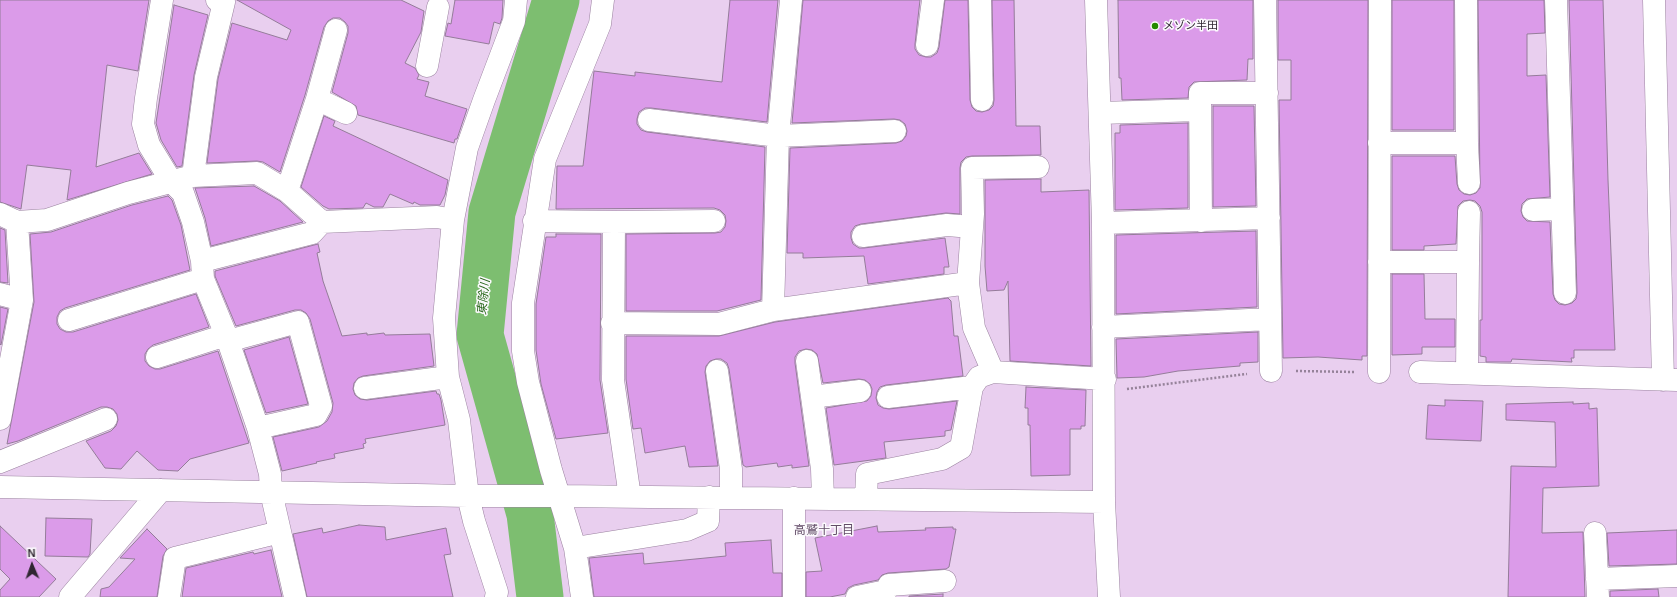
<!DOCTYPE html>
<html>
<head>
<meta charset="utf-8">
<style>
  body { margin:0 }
  #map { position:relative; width:1677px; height:597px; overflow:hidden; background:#e9cfef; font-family:Helvetica,sans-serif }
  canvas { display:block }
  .north { position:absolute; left:12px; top:545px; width:40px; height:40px; -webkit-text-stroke:3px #fcfafd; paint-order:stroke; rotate:358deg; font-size:11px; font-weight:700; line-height:16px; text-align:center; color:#2f2531 }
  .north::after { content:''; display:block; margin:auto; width:14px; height:18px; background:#2f2531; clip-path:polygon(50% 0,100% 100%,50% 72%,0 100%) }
</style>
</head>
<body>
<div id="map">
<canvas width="1677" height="597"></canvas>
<div class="north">N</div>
</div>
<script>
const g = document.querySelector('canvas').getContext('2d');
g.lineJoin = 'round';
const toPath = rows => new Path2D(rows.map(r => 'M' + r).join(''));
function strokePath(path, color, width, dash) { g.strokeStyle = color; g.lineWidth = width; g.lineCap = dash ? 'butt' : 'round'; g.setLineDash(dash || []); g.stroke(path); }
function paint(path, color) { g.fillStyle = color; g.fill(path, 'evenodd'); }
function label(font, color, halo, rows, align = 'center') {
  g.font = font + ' Helvetica,"Noto Sans JP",sans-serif'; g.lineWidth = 3; g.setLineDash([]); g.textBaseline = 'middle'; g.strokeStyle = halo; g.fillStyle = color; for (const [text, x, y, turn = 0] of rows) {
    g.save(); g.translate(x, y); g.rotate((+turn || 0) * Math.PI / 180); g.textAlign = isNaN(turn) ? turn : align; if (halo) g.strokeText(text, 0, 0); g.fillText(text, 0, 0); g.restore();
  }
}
const river = toPath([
  [540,597,530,514,480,335,492,212,556,0]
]);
const building = toPath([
  [0,0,149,0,138,71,107,65,96,167,139,153,152,174,67,200,71,170,27,165,21,209,0,202,0,0],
  [237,0,401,0,424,11,421,32,405,63,415,68,419,75,417,79,429,82,425,96,467,109,457,139,455,139,454,143,358,115,356,106,332,92,348,33,348,26,345,22,340,18,333,18,328,21,324,27,305,95,280,172,263,162,257,161,207,163,218,79,232,23,287,40,291,30,237,0],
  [455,0,503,0,502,18,500,24,494,22,489,44,445,36,448,23,451,24,455,0],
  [730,0,778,0,767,122,651,108,645,108,639,112,637,119,637,124,641,130,647,132,765,147,761,300,717,311,626,311,626,234,715,233,721,232,725,227,726,221,725,215,720,210,714,208,556,209,557,166,583,166,594,71,635,76,635,72,722,82,730,0],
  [803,0,920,0,915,44,915,49,919,55,926,57,931,57,937,53,939,47,945,0,968,0,970,100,972,107,976,111,982,112,989,110,993,106,994,100,992,0,1014,0,1016,126,1040,126,1041,155,972,156,966,157,961,162,960,168,960,214,946,213,861,224,855,226,851,232,851,238,853,244,859,248,864,248,945,238,949,267,944,267,944,274,868,284,864,256,803,258,803,253,787,253,790,148,896,143,902,141,906,136,907,131,905,124,900,120,894,119,792,123,803,0],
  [1118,0,1253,0,1253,59,1248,59,1247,80,1194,82,1189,87,1188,98,1122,100,1121,78,1119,78,1118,0],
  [1278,0,1368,0,1367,356,1362,356,1362,360,1318,357,1283,358,1279,100,1291,100,1291,60,1278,60,1278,0],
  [1392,0,1454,0,1454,130,1392,130,1392,0],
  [1478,0,1544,0,1545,33,1527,34,1527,76,1546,75,1550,197,1527,199,1522,204,1521,211,1523,217,1527,221,1550,222,1553,294,1555,300,1559,304,1565,305,1572,303,1576,299,1577,293,1569,0,1603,0,1608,180,1615,350,1574,350,1574,358,1571,358,1572,362,1512,359,1511,362,1486,362,1486,357,1480,356,1480,320,1482,320,1482,212,1480,206,1475,201,1470,200,1463,201,1458,206,1456,244,1424,246,1424,250,1392,250,1392,156,1455,156,1457,184,1459,190,1464,194,1470,195,1476,193,1480,188,1478,0],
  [174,5,208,15,194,75,182,166,177,167,161,140,156,123,174,5],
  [1213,106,1254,106,1256,206,1213,207,1213,106],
  [324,116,335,121,333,126,448,180,445,195,440,205,420,205,414,202,413,204,390,194,383,207,374,207,366,203,363,208,329,209,323,206,301,187,324,116],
  [1188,123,1188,208,1115,210,1115,133,1120,133,1120,125,1188,123],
  [1041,179,1041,192,1089,190,1091,366,1010,361,1008,281,1004,290,987,291,985,266,985,180,1041,179],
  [254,186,280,201,303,222,211,246,205,218,195,188,254,186],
  [168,196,172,200,181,225,190,270,65,308,60,311,57,317,57,324,60,329,66,332,73,332,196,294,209,327,153,345,148,349,145,354,145,361,149,366,155,369,160,369,218,351,249,443,190,459,178,471,158,470,137,451,121,469,105,468,86,441,111,431,116,426,118,420,117,414,113,409,107,407,101,407,18,441,7,444,34,302,30,234,51,232,132,205,168,196],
  [0,228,5,230,8,283,0,282,0,228],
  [1256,231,1257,307,1116,314,1116,235,1256,231],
  [556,234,601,234,600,380,608,433,556,439,541,384,536,350,536,304,546,237,556,237,556,234],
  [318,244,320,252,317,253,323,281,342,336,367,333,367,335,384,333,385,335,430,334,434,366,363,376,358,378,354,383,353,389,355,395,360,399,367,400,436,391,437,394,439,394,441,400,445,425,365,439,366,443,363,444,364,448,334,454,335,458,316,462,317,463,282,471,273,437,319,427,327,421,332,412,333,403,310,319,306,313,301,310,295,310,236,326,215,276,215,271,318,244],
  [1392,274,1424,274,1425,319,1455,319,1455,347,1422,347,1422,354,1392,355,1392,274],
  [948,298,951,301,954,336,958,336,963,376,886,385,880,387,877,392,876,398,878,405,883,408,889,409,957,401,951,430,945,431,945,436,884,442,886,458,834,465,826,408,867,401,871,396,872,389,870,384,865,380,859,379,823,383,817,354,812,350,806,349,799,351,795,357,795,363,809,466,792,468,792,465,778,467,777,463,746,467,743,465,729,369,727,363,721,359,716,359,710,361,706,366,705,372,718,466,689,467,685,446,645,453,641,428,633,429,626,379,626,336,719,336,775,322,948,298],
  [0,307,8,309,1,345,0,344,0,307],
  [1258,332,1258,362,1240,363,1240,366,1178,371,1144,377,1117,378,1116,339,1258,332],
  [289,337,308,404,266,413,244,350,289,337],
  [1026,387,1086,390,1085,426,1081,426,1081,429,1070,429,1070,475,1031,476,1030,425,1028,425,1028,408,1025,408,1026,387],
  [1445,400,1483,401,1481,441,1426,439,1428,405,1445,406,1445,400],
  [1573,402,1573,404,1589,403,1589,409,1597,408,1599,486,1543,488,1542,533,1583,532,1585,597,1508,597,1511,466,1556,467,1555,422,1506,420,1506,404,1573,402],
  [46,518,92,519,90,554,88,557,45,556,46,518],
  [359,525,385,527,386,540,446,528,451,554,444,555,453,597,307,597,293,534,322,528,323,533,359,525],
  [0,526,56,579,39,597,0,597,0,590,10,579,0,569,0,526],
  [877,526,878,532,926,530,925,528,953,527,953,529,956,529,949,567,946,569,888,573,882,575,878,580,854,585,848,588,845,594,830,597,806,597,806,572,822,571,815,538,877,526],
  [147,529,167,549,163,556,157,597,100,597,101,589,109,587,135,559,120,558,147,529],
  [1677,530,1677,564,1609,566,1607,533,1677,530],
  [771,540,773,573,782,573,782,597,594,597,589,558,643,553,644,564,726,556,725,543,771,540],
  [271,550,282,597,182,597,186,568,253,552,254,554,271,550],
  [1658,589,1659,597,1610,597,1610,591,1658,589],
  [943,594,943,597,909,597,909,596,943,594]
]);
const path = toPath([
  [1296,371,1355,372],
  [1127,389,1247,374]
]);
const minor = toPath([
  [162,0,146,98,143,124,149,145,171,181,183,193,193,222,202,261,203,279,226,335,258,428,270,474,271,492,295,597],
  [791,0,778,136,773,310,968,283,974,328,993,372],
  [980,0,982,100],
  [1096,0,1103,223,1104,502,1109,597],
  [1265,0,1271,371],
  [1556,0,1565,293],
  [1654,0,1663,380],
  [927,45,933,0],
  [427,66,438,7],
  [317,99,346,113],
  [1100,113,1200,110],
  [649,120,778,136,895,131],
  [1379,143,1467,143,1466,0],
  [1467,143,1469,183],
  [193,176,206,77,224,2,217,0],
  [287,191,317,99,336,30],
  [1533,210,1562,209],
  [0,214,17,222,47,220,128,193,193,176,257,173,287,191,322,222,437,217,453,220],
  [534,221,614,222,613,380,630,497],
  [1201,221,1200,93,1267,93],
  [614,222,714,221],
  [1103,223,1269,218],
  [863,236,947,225,972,227],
  [202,261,312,233,322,222],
  [1379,262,1468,262,1467,373],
  [1468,262,1469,212],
  [968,283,973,214,972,168,1038,167],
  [0,294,22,300],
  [69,320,203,279],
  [612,323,719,324,773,310],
  [1103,327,1270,319],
  [228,341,298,322,321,406,316,415,258,428],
  [157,357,226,335],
  [807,361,822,469,823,499],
  [717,371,731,469,731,498],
  [1379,372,1380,0],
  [1420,372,1677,380],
  [365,388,448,377],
  [812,397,860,391],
  [888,397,972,387],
  [0,419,22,300,17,222],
  [0,462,106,419],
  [0,487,468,496,559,496,1104,502],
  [866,499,867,474,942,459,961,448,972,387,979,377,993,372,1105,379],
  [1595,533,1598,597],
  [575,548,687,530,708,521,709,497],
  [1597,579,1677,576],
  [70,597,161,490],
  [169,597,175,558,280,532],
  [496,597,497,592,474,521,468,496,459,420,448,377,444,318,453,220,467,148,484,100,514,21,516,0],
  [582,597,575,548,551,470,528,382,523,351,523,303,545,159,600,24,603,0],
  [794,597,794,498],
  [857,597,886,591,889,585,945,581]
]);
const markers = [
  [1155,26,4,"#258a00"]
];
const poiNames = [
  ["メゾン半田",1163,26]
];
const waterNames = [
  ["東除川",484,297,-84]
];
const neighbourhoodNames = [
  ["高鷲十丁目",824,531]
];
strokePath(river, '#7dbe70', 47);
paint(building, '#db9be9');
strokePath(building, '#947c99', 1);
strokePath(minor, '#9b83a0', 23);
strokePath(path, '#958299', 2.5, [2, 2]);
strokePath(minor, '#fff', 22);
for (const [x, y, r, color] of markers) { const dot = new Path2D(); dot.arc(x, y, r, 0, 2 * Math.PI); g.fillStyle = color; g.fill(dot); strokePath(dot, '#fcfafd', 1.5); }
label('11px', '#2f2531', '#fcfafd', poiNames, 'left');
label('italic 12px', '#2a681c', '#fcfafd', waterNames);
label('12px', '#624c67', '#fcfafd', neighbourhoodNames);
</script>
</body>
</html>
